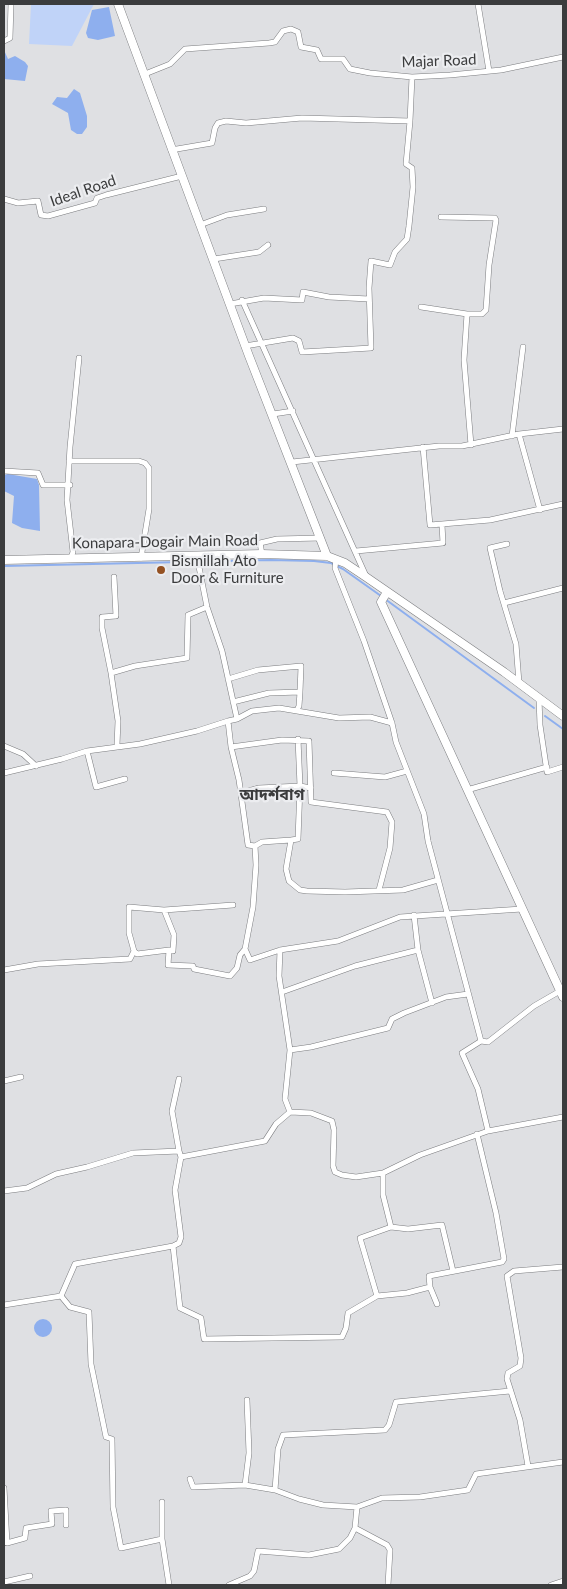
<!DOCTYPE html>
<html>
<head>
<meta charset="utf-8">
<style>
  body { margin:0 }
  #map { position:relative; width:567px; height:1589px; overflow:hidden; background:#dfe0e3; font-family:Lato,sans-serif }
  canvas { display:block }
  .frame { position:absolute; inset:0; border:5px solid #3b3c3d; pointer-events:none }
</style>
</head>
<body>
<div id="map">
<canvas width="567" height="1589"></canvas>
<div class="frame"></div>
</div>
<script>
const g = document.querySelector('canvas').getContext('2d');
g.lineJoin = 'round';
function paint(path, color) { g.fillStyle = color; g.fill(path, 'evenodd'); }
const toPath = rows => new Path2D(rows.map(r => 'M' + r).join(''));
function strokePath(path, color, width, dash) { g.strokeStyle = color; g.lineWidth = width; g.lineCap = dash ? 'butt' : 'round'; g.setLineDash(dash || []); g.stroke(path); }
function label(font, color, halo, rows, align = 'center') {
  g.font = font + ' Lato,"Noto Sans Bengali",sans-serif'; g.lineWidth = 4.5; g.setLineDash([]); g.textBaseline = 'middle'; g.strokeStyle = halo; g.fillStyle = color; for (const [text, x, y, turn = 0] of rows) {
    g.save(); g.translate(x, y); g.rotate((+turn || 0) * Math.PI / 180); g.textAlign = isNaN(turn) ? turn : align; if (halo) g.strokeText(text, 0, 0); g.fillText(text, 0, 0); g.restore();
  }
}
const green = toPath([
  [31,4,94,4,72,46,29,44]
]);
const water = toPath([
  [109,7,115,36,98,40,88,38,86,33,92,10],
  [4,50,8,59,15,56,25,62,28,66,25,81,4,79],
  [74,89,80,93,87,116,87,127,82,134,77,134,71,130,68,113,52,104,57,97,67,98],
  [8,474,37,479,39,485,40,531,22,528,12,523,14,496,4,491,4,475],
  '34 1328a9 9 0 1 1 18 0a9 9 0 1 1-18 0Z'
]);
const stream = toPath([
  [4,566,271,560,314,561,331,563,343,569,381,596],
  [385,599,534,708],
  [545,716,563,729]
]);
const street = toPath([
  [478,4,489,71],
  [4,41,10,38,11,4],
  [145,74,170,64,185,49,269,43,275,42,283,31,291,29,298,32,301,47,317,50,321,59,343,59,350,69,370,73,412,77,450,75,501,70,563,57],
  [171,150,212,143,215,128,218,123,226,121,246,123,302,118,410,121,412,77],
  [4,199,18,203,38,201,41,215,48,216,95,203,97,198,106,195,182,176],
  [200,225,227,215,264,209],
  [214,259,259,252,268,245],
  [242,300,366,576],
  [230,304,264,298,302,300,303,292,329,297,369,299],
  [421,307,467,314,482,314,486,310,489,265,496,220,495,218,441,217],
  [467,314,464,360,471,445],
  [245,346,293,338,299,341,302,352,371,348,369,288,371,261,390,265,395,252,407,239,409,226,413,187,412,168,406,164,410,121],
  [273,414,293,411],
  [519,434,540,510],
  [512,436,523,347],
  [423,447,430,525,490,520,563,504],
  [69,461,139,461,145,463,149,468,149,509,141,558],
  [292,462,439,446,462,446,519,434,563,429],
  [4,471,38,473,43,485,70,485],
  [507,544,490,548,500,591,516,644,519,683],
  [356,551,443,543,442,525],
  [262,554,260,543,277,539,321,538],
  [197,557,207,607,222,651,237,719,228,721,231,747,239,780,248,845,255,846,256,865,253,907,245,949,250,960,280,950,279,976,290,1050,285,1099,290,1112,311,1113,332,1121,334,1130,333,1166,335,1172,342,1175,356,1177,383,1173,420,1155,488,1131,563,1117],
  [71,558,73,552,67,500,70,447,79,358],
  [336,559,335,568,364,641,392,723,396,742,424,814,428,841,481,1041,462,1053,478,1089,488,1131],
  [504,603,563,588],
  [111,673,102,628,102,617,116,616,114,577],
  [228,679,258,670,301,666,300,692],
  [539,699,540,725,547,772,563,767],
  [233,702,269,693,300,692,299,706,297,710],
  [237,719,252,711,279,708,339,718,370,717,392,723],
  [298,739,300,786,298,839,291,840,286,869,289,881,300,890,307,891,345,892,403,890,438,880],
  [117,745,118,721,111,673,135,666,187,658,188,615,207,607],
  [4,746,23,754,36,766],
  [231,747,282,740,309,741,311,802,387,812,392,822,390,848,379,890],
  [87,751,96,787,125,779],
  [4,773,62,759,87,751,140,744,197,731,228,721],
  [334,773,385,777,407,771],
  [467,790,547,767],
  [241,793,259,788,300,786,311,788],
  [255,846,262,842,291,840],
  [164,910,174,935,173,951,169,950],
  [414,915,418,950,432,1003],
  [280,950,338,941,400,917,522,909],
  [134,951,129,933,129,907,164,910,233,905],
  [4,970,38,964,130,959,134,951,137,954,169,950,168,965,193,966,194,969,230,976,237,968,240,955,245,949],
  [282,992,355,966,418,950],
  [481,1041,488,1042,534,1006,560,991],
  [290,1050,311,1047,388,1028,392,1019,404,1013,446,997,468,994],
  [4,1081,21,1077],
  [179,1151,172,1111,179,1079],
  [4,1191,27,1188,56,1174,87,1167,133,1153,179,1151,181,1157],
  [391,1227,408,1229,442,1225,453,1271],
  [173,1246,180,1308,201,1318,204,1339,342,1337,346,1328,348,1313,377,1296,407,1293,430,1287],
  [61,1296,70,1307,89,1312,91,1364,106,1437,112,1439,113,1507,121,1548,162,1539],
  [377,1296,360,1238,391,1227,383,1195,383,1173],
  [437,1304,430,1287,429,1276,502,1262,504,1259,496,1213,477,1134],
  [4,1305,61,1296,75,1264,173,1246,179,1243,181,1237,175,1190,181,1157,265,1141,276,1124,290,1112],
  [528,1466,520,1420,507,1379,508,1373,520,1366,521,1358,507,1276,514,1271,563,1267],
  [190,1479,193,1487,245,1485,275,1490,299,1499,323,1505,357,1507],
  [245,1485,249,1453,247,1400],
  [4,1488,7,1543,25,1538,26,1528,52,1524,51,1511,66,1510,66,1525],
  [275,1490,278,1449,283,1435,385,1430,389,1425,396,1402,510,1391],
  [162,1502,162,1539,169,1585],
  [355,1528,387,1545,390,1550,388,1585],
  [4,1582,30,1576],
  [229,1585,250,1576,254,1571,258,1551,309,1555,339,1549,350,1538,355,1528,357,1507,382,1498,420,1497,468,1490,476,1474,563,1462],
  [551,1585,563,1581]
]);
const secondary = toPath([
  [118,4,249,356,327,556],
  [4,560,262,554,327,556,345,563,366,577,504,672,563,716],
  [387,592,381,602,563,997]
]);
const markers = [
  [161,570,5,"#945122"]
];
const streetNames = [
  ["Majar Road",439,61,-2],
  ["Ideal Road",83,191,-19],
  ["Konapara-Dogair Main Road",165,542,-1]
];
const poiNames = [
  ["Bismillah Ato",171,561],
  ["Door & Furniture",171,578]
];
const neighbourhoodNames = [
  ["আদর্শবাগ",272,795]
];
paint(green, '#c0d3f8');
paint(water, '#8eafee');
strokePath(stream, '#8eafee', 2);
strokePath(street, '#7b7c7f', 6);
strokePath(secondary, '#7b7c7f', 9);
strokePath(street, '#fff', 5);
strokePath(secondary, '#fff', 8);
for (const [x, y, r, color] of markers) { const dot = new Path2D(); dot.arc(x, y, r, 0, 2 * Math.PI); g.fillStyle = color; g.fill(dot); strokePath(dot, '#ecedf0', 2); }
label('15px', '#3b3c3d', '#ecedf0', streetNames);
label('15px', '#3b3c3d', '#ecedf0', poiNames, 'left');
label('bold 16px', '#3b3c3d', '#ecedf0', neighbourhoodNames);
</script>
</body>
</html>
